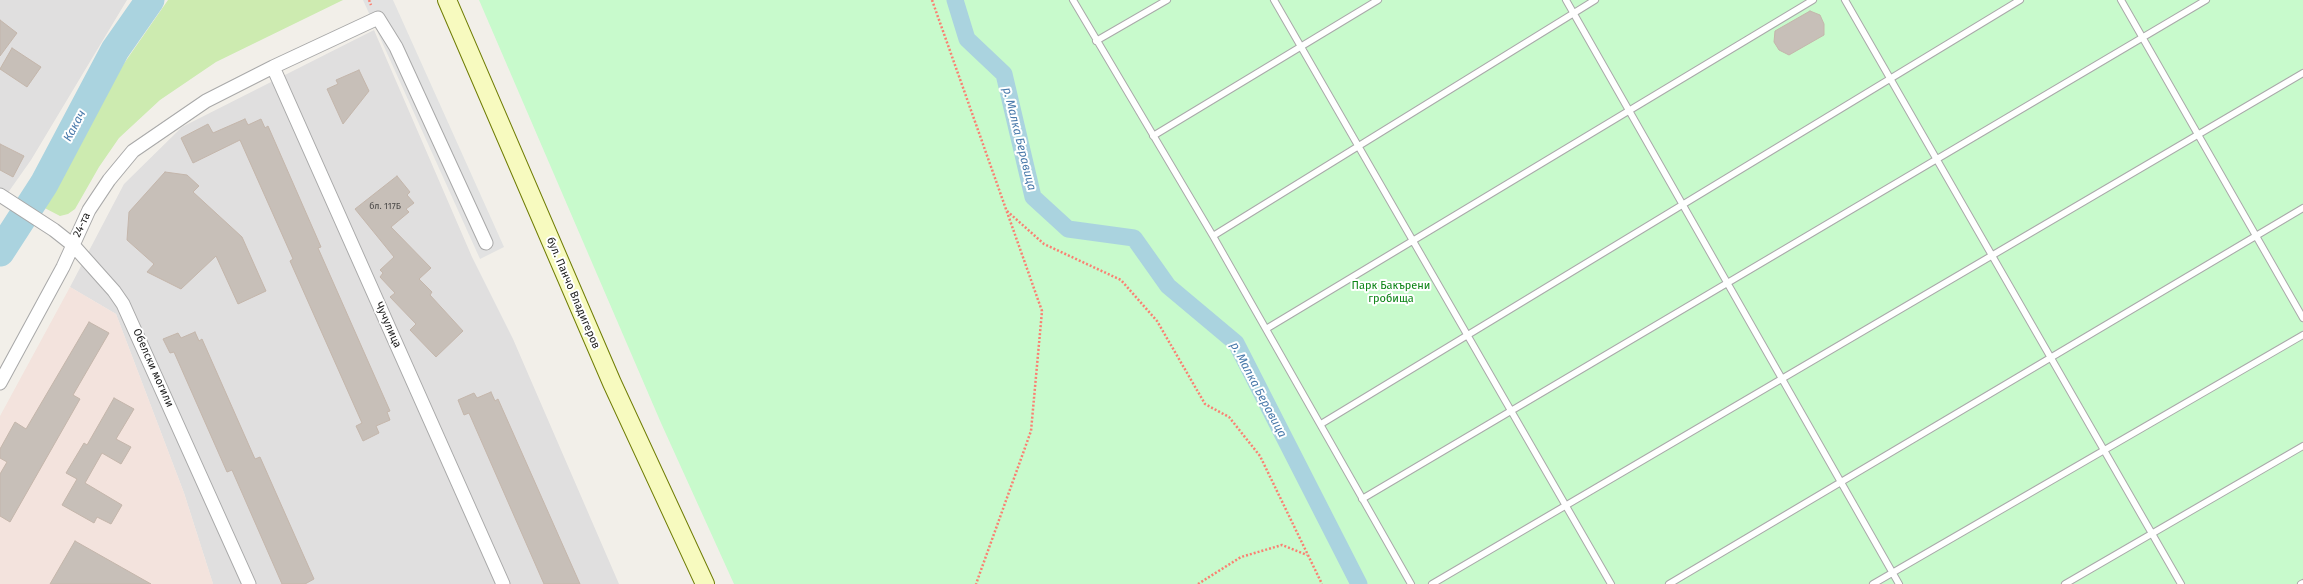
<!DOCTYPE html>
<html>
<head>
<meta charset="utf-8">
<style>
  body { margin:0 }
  canvas { display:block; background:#f2efe9 }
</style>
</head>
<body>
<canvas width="2303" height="584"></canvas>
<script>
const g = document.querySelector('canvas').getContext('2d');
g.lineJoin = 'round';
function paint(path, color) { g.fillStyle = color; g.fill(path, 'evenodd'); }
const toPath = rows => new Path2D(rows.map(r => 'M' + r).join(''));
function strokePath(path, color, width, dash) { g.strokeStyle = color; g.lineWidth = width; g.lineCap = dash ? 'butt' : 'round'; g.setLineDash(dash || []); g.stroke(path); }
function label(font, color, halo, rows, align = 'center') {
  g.font = font + ' "Fira Sans",sans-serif'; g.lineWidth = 4; g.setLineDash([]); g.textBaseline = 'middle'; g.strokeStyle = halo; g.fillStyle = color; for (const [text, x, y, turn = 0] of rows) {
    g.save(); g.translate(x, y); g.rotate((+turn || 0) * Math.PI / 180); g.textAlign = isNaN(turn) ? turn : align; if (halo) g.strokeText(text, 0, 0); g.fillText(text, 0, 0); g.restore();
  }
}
const residential = toPath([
  [0,0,127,0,31,160,0,204],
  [374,30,472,257,513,339,619,584,213,584,184,493,116,314,70,287,124,184,182,127]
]);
const military = toPath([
  [70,287,116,314,184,493,213,584,0,584,0,416]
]);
const grass = toPath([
  [168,0,343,0,216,62,160,100,119,138,99,167,75,209,68,214,60,216,37,204,98,101]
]);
const park = toPath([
  [479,0,2303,0,2303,584,734,584,661,423]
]);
const parking = toPath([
  [363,0,393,0,504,247,480,259]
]);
const canal = toPath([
  [955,0,967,39,1004,74,1033,197,1068,229,1134,238,1168,286,1236,343,1359,584]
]);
const river = toPath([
  [0,252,44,184,115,50,150,0]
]);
const building = toPath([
  [1810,11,1820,15,1824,24,1824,35,1789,55,1779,50,1774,42,1775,31,1810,11],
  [0,20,17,33,0,56,0,20],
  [12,48,41,67,27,87,0,69,12,48],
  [359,70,369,91,343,124,327,89,338,84,336,80,359,70],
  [245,119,248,125,261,119,265,128,268,126,321,247,318,248,390,411,387,412,390,420,376,426,379,433,363,441,356,426,362,423,290,261,293,259,240,140,193,163,181,138,208,124,213,133,245,119],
  [0,144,24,156,13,177,0,170,0,144],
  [165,172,187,175,199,186,193,192,242,237,266,291,238,304,216,256,181,289,147,272,154,264,127,240,129,212,165,172],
  [397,176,410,192,407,195,414,203,406,209,409,212,391,227,431,268,419,279,432,292,430,295,463,331,436,357,410,330,416,324,390,297,395,293,380,277,383,273,380,270,394,257,355,209,397,176],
  [89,322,109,333,73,395,80,399,10,522,0,516,0,474,7,462,0,458,0,449,15,422,26,429,89,322],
  [195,332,199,341,202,339,255,459,260,457,314,579,305,584,282,584,232,470,227,472,174,352,170,353,163,339,178,333,181,338,195,332],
  [491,392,495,401,498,399,580,584,544,584,469,413,464,415,458,400,474,393,477,398,491,392],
  [114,398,134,409,116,439,131,447,121,464,102,453,85,483,122,505,111,524,97,517,94,523,62,505,77,479,66,473,84,443,87,445,114,398],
  [75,541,151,584,50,584,75,541]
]);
const path = toPath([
  [369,0,371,5],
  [932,0,1042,311,1031,431,976,584],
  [1007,211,1044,244,1121,280,1157,321,1205,404,1229,417,1260,456,1322,584],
  [1198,584,1241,557,1282,545,1307,555]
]);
const lane = toPath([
  [1073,0,1213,236,1411,584],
  [1274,0,1611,584],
  [1566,0,1899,584],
  [1845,0,2181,584],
  [2121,0,2303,318],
  [1096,41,1167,0],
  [1153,136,1378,0],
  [1213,236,1595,0],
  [1266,329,1813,0],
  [1321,424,2020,0],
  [1362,499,2206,0],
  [1432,584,2303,73],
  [1669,584,2303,208],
  [1873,584,2303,335],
  [2065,584,2303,446],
  [2301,584,2303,583]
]);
const street = toPath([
  [273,67,503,584],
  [0,195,54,230,73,245,114,291,123,304,249,584],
  [0,383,63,267,89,210,109,180,133,151,206,101,273,67,378,18,396,47,486,243]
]);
const secondary = toPath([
  [447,0,612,383,705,584]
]);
const numberNames = [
  ["бл. 117Б",385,206]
];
const streetNames = [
  ["24-та",82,225,-65],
  ["бул. Панчо Владигеров",573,293,67],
  ["Чучулица",388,325,66],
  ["Обелски могили",153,368,66]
];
const parkNames = [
  ["Парк Бакърени",1391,286],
  ["гробища",1391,299]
];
const waterNames = [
  ["Какач",75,126,-62],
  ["р. Малка Беравица",1019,139,76],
  ["р. Малка Беравица",1258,390,62]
];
paint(residential, '#e0dfdf');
paint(military, '#f3e3dd');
paint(grass, '#cdebb0');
paint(park, '#c8facc');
paint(parking, '#e2e2e2');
strokePath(canal, '#aad3df', 17);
strokePath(river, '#aad3df', 29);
paint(building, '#c7bfb8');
strokePath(building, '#c4b6ab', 1);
strokePath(lane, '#a9a9a9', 8);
strokePath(street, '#a9a9a9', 15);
strokePath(secondary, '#707d05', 20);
strokePath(path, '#fa8072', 2.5, [2, 2]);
strokePath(lane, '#fff', 6);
strokePath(street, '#fff', 13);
strokePath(secondary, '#f7fabf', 18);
label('9px', '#4b4948', null, numberNames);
label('11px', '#222', '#fff', streetNames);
label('11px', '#0c8416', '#fff', parkNames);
label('italic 12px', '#4a7aab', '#fff', waterNames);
</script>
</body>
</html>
